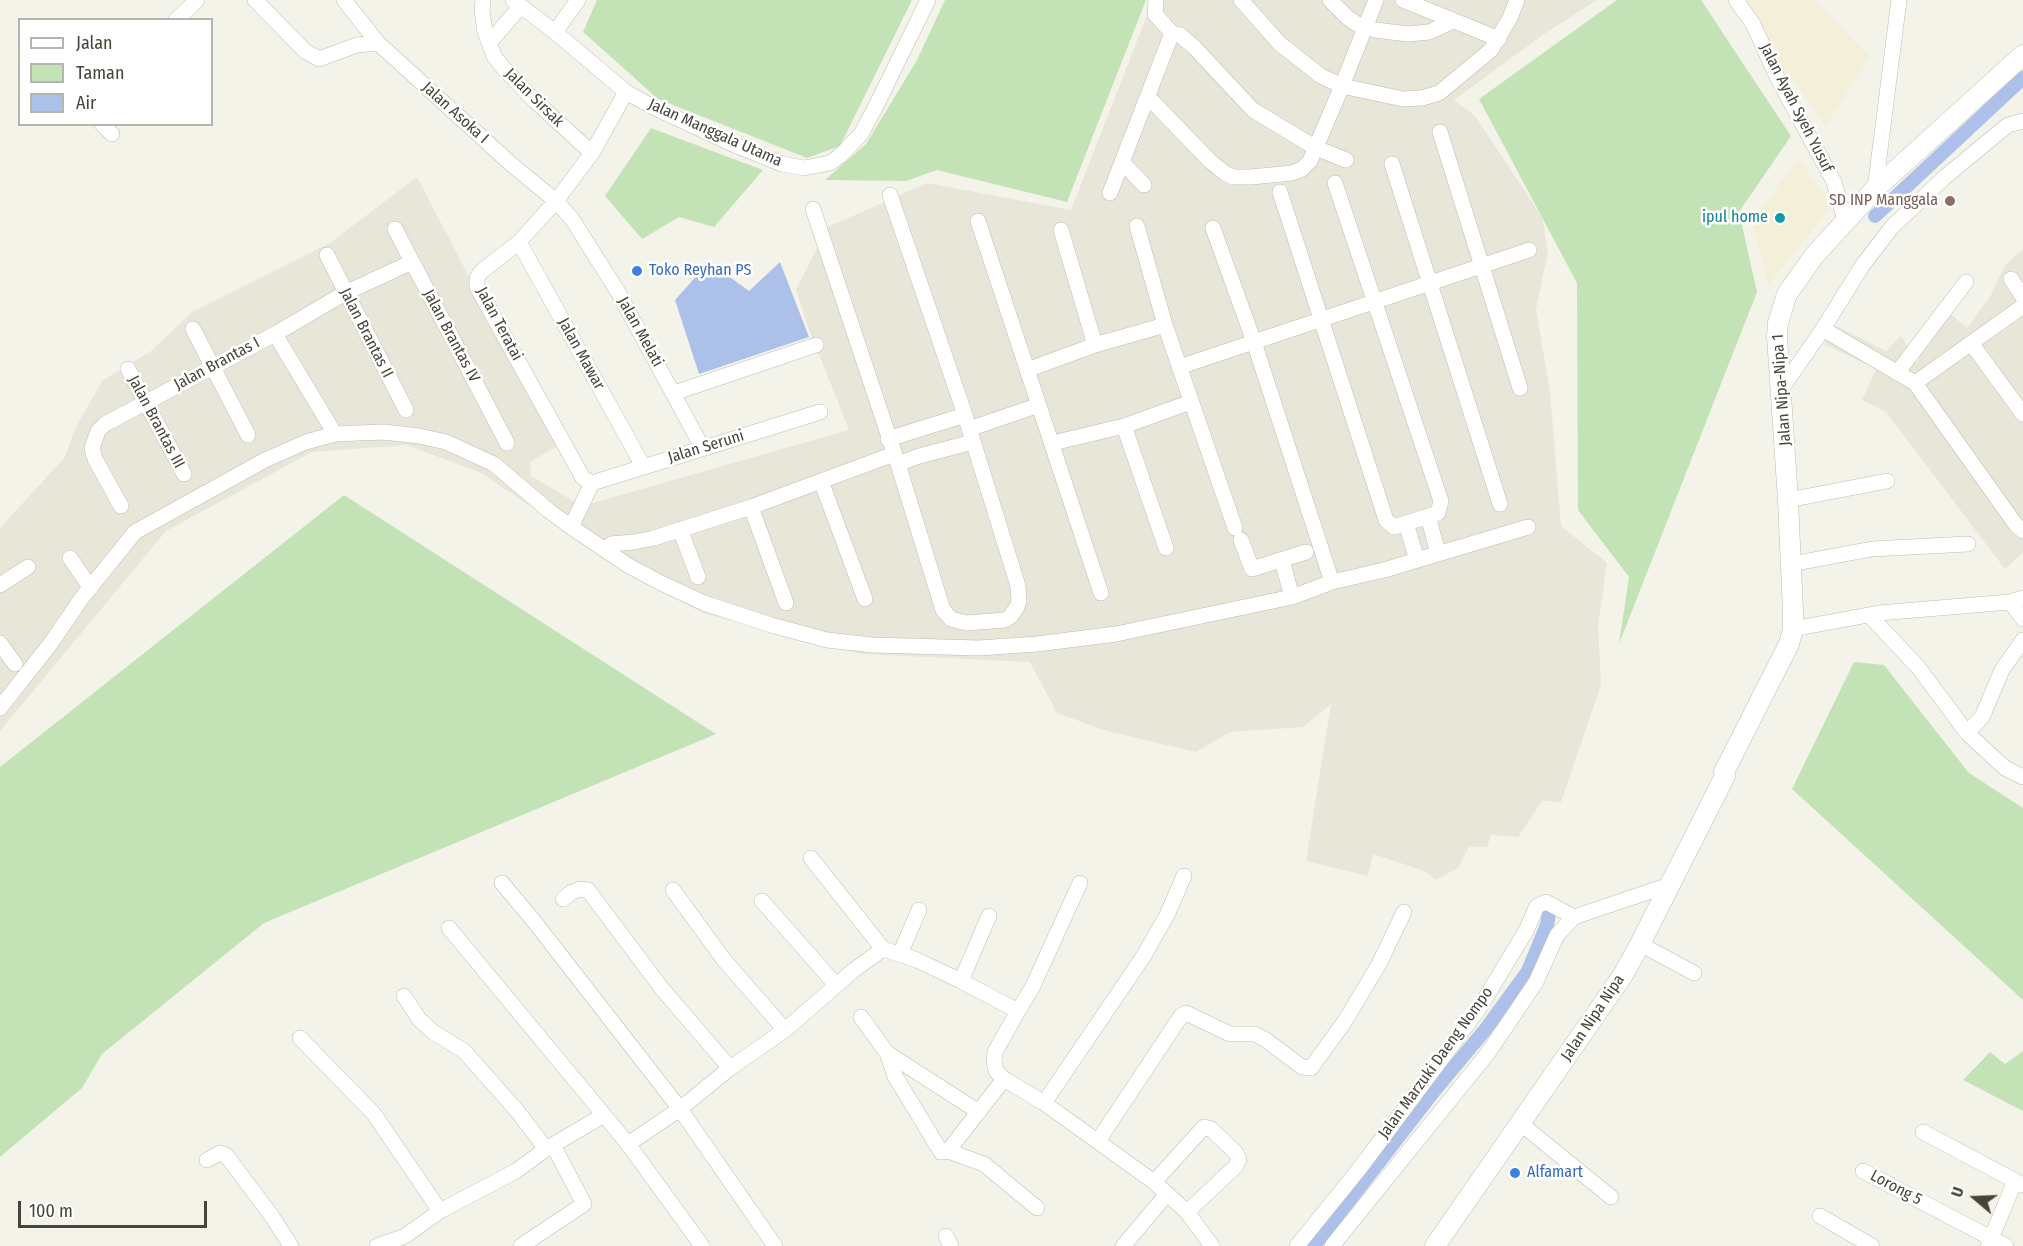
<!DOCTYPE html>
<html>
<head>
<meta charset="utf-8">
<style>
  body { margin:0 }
  #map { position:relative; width:2023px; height:1246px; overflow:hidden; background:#f3f3ea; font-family:"Fira Sans Condensed",sans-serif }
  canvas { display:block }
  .legend { position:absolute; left:18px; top:18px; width:195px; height:108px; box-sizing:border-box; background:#fff; border:2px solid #b5b5b0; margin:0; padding:8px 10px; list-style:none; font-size:18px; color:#474539 }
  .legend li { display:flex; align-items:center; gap:12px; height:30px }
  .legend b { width:30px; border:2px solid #b5b5b0 }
  .north { position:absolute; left:1945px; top:1168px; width:60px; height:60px; -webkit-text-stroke:4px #fff; paint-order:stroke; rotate:289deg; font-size:16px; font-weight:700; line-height:24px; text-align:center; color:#474539 }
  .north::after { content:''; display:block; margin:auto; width:21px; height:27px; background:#474539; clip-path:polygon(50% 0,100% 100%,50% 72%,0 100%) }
  .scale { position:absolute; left:18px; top:1201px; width:189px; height:27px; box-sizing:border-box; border:3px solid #474539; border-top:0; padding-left:8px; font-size:18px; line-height:21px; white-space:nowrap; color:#474539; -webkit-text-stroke:4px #fff; paint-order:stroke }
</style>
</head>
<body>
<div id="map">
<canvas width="2023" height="1246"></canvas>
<ul class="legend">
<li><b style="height:8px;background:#fff"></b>Jalan</li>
<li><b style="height:16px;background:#c3e3b7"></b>Taman</li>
<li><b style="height:16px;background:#adc0e9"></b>Air</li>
</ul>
<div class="north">U</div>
<div class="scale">100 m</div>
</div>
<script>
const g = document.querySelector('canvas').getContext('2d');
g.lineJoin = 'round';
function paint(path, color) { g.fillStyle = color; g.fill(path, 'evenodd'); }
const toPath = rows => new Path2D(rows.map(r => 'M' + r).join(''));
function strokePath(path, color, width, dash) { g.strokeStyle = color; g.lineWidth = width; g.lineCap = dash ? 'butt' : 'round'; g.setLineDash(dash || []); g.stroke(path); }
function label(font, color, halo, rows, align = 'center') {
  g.font = font + ' "Fira Sans Condensed",sans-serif'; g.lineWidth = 5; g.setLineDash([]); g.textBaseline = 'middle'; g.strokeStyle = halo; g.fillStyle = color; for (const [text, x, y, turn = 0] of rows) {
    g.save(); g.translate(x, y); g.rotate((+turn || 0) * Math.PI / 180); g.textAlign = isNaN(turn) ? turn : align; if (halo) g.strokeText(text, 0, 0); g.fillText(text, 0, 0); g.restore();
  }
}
const residential = toPath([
  [1153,0,1597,0,1544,34,1454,100,1475,116,1542,217,1548,252,1536,310,1550,392,1561,526,1607,563,1598,625,1601,685,1561,802,1542,801,1518,837,1491,835,1487,847,1469,847,1458,868,1436,880,1425,871,1373,854,1368,876,1306,861,1331,704,1303,727,1230,732,1196,752,1107,731,1057,713,1030,662,862,654,702,613,617,564,481,473,407,445,312,452,166,531,0,731,0,528,65,457,75,429,102,381,151,351,192,312,330,243,417,177,557,446,530,462,531,476,582,506,849,430,808,327,796,289,828,227,927,183,1071,210],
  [2023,249,2023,552,2005,569,1886,412,1862,400,1876,369,1824,344,1836,326,1886,351,1901,336,1917,363,1922,350,1948,312,1967,328,1991,295,2005,265]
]);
const commercial = toPath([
  [1727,0,1815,0,1869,56,1826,127,1802,92],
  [1799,157,1831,207,1768,285,1752,223]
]);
const green = toPath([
  [597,0,912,0,840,146,807,158,658,99,583,32],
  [945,0,1146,0,1067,202,937,170,906,181,825,180,866,144,917,60],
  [1617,0,1701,0,1791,136,1739,212,1757,292,1619,644,1629,577,1578,510,1577,283,1479,99],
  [651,128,763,170,714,227,679,217,642,239,605,196],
  [344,495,716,734,264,923,102,1054,82,1088,0,1157,0,767],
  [1854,662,1884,665,1969,773,2023,808,2023,1000,1792,789],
  [2023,1051,2023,1111,1963,1080,1990,1052,2005,1064]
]);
const water = toPath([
  [709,262,749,291,780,262,809,337,699,374,675,300]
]);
const canal = toPath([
  [1875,216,2023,78],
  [1314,1246,1434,1091,1485,1030,1528,971,1547,925,1549,913]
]);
const minor = toPath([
  [255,0,305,51,319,59,357,45,378,43],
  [344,0,378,43,511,164,556,201,572,219,618,292,702,447],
  [483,0,482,10,485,32,494,56,505,70,535,101,592,153],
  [513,0,555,32,626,92,653,107,730,143,782,164,804,168,830,163,841,155,861,134,876,106,928,0],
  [1156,0,1155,14,1172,33],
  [1241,0,1280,44,1321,76,1342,86,1376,0],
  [1330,0,1348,18,1357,24,1375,30,1408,34,1429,32,1453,21],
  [1403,0,1499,39],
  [1736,0,1753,24,1778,79,1834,182,1845,221],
  [176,20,197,0],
  [555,32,578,0],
  [489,43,520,7],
  [1148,97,1210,161,1226,174,1233,177,1251,177,1292,173,1302,169,1310,161,1342,86,1403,99,1422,98,1439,93,1491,50,1510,18,1517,0],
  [102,124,112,134],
  [1440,132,1520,388],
  [1122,162,1144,185],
  [1392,164,1500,504],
  [1875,189,1899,0],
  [1280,192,1386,520,1394,527,1438,513,1441,501,1335,183],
  [1110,193,1172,33,1180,35,1195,48,1253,110,1316,148,1346,160],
  [813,209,898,464,943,610,951,619,966,623,1005,620,1011,616,1017,607,1019,601,1018,586,965,415,890,195],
  [978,221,1101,593],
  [1137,226,1165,325,1235,528],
  [1213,228,1254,342,1332,582],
  [395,229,507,443],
  [1061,230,1095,345],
  [519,242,643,466],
  [327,255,406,410],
  [2011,279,2023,297],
  [193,329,248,435],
  [1823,329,1915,383,2016,525,2023,531],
  [275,334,335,434],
  [1971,343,2023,414],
  [1179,367,1529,250],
  [128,369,184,474],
  [1027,370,1095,345,1165,325],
  [1897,373,1966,282],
  [1915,383,2023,306],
  [1782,388,1823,329,1862,266,1892,227,1945,177,1992,138,2008,125,2023,121],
  [674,393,816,345],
  [1124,426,1166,548],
  [969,429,1039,405],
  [888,439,965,415],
  [1053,443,1124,426,1191,402],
  [898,464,919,456,973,442],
  [821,481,865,599],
  [592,483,583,478,477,287,477,278,481,272,519,242,556,201,592,153,626,92],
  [592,483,820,412],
  [1788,500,1887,481],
  [121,506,95,459,92,448,98,431,105,424,275,334,345,293,412,262],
  [751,507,786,603],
  [1428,516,1438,553],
  [1406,523,1417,560],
  [571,527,592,483],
  [680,529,698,577],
  [1241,540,1252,569,1306,552],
  [611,544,634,542,654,538,751,507,894,454],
  [70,558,90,587],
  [1282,560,1292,597],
  [1791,564,1872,549,1968,544],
  [0,585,28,567],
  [2010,602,2023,619],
  [1869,615,1918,667,1967,733,2005,768,2023,777],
  [1793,629,1879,613,2010,602,2023,598],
  [0,643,15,664],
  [0,708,51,643,81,599,135,532,265,460,306,442,335,434,383,432,419,436,446,442,494,464,548,510,571,527,629,566,661,583,704,603,771,625,827,640,872,645,979,648,1037,644,1116,634,1292,597,1332,582,1384,570,1528,527],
  [1967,733,1982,717,2002,670,2023,640],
  [811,858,883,949],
  [502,883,533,920,680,1109,775,1246],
  [673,890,724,960,785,1030],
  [563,899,572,892,580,889,588,890,663,990,730,1068,680,1109,628,1144],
  [762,901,836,985],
  [989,916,961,981,1018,1011,995,1052,994,1061,996,1071,1004,1079,1044,1103,1154,1182,1187,1212,1212,1246],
  [449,928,628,1144,702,1246],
  [1640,944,1694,973],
  [900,954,919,910],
  [1018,1011,1032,988,1080,883],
  [861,1017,887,1053,895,1076,941,1152,948,1151,1004,1079],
  [300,1038,374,1114,440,1211,516,1171,546,1149,518,1112,472,1060,464,1051,433,1032,419,1019,404,996],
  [887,1053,979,1112],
  [730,1068,785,1030,854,970,883,949,917,960,961,981],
  [1044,1103,1143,957,1167,915,1184,876],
  [1520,1123,1611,1197],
  [1923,1132,2023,1185],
  [1098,1141,1181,1016,1186,1013,1230,1034,1255,1034,1266,1040,1302,1067,1311,1068,1345,1021,1379,964,1404,912],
  [546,1149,604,1115],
  [948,1151,984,1164,1037,1208],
  [207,1160,220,1153,226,1155,271,1215,291,1246],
  [1863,1171,2006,1246],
  [1154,1182,1204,1127,1211,1129,1236,1153,1239,1160,1235,1167,1187,1212],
  [1820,1216,1872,1246],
  [946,1236,951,1246],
  [377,1246,405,1236,440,1211],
  [521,1246,584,1204,553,1145],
  [1123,1246,1167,1194],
  [1297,1246,1360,1168,1478,1010,1526,931,1537,906,1546,902,1574,917],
  [1332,1246,1488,1053,1536,982,1557,935,1574,917,1669,885],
  [1988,1246,2015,1181]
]);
const tertiary = toPath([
  [1435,1246,1623,975,1640,944,1725,776,1724,772,1789,644,1793,629,1793,612,1788,500,1777,336,1778,323,1787,294,1814,256,1875,189,2023,55]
]);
const markers = [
  [1950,201,6,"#8d6e63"],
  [1780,218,6,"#0f9aa8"],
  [637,271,6,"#3f7fe0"],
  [1515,1173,6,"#3f7fe0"]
];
const streetNames = [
  ["Jalan Sirsak",534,98,45],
  ["Jalan Ayah Syeh Yusuf",1796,108,63],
  ["Jalan Asoka I",455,113,42],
  ["Jalan Manggala Utama",715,133,24],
  ["Jalan Teratai",499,324,62],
  ["Jalan Melati",640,332,61],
  ["Jalan Brantas II",366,333,63],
  ["Jalan Brantas IV",451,336,62],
  ["Jalan Mawar",581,354,61],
  ["Jalan Brantas I",217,364,-28],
  ["Jalan Nipa-Nipa 1",1782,390,-94],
  ["Jalan Brantas III",156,422,62],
  ["Jalan Seruni",706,447,-17],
  ["Jalan Nipa Nipa",1593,1018,-56],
  ["Jalan Marzuki Daeng Nompo",1436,1063,-54],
  ["Lorong 5",1896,1188,28]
];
const educationNames = [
  ["SD INP Manggala",1938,201]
];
const cultureNames = [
  ["ipul home",1768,218]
];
const shopNames = [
  ["Toko Reyhan PS",649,271],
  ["Alfamart",1527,1173]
];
paint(residential, '#e7e6d9');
paint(commercial, '#f3efd8');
paint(green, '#c3e3b7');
paint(water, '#adc0e9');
strokePath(canal, '#adc0e9', 14);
strokePath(minor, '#bebdae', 16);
strokePath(tertiary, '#bebdae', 21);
strokePath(minor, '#fff', 15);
strokePath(tertiary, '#fff', 20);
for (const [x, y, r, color] of markers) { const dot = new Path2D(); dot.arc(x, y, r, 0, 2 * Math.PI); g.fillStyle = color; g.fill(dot); strokePath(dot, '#fff', 2); }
label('16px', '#474539', '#fff', streetNames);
label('16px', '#785e54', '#fff', educationNames, 'right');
label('16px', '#0d838f', '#fff', cultureNames, 'right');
label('16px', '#366cbe', '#fff', shopNames, 'left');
</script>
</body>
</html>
